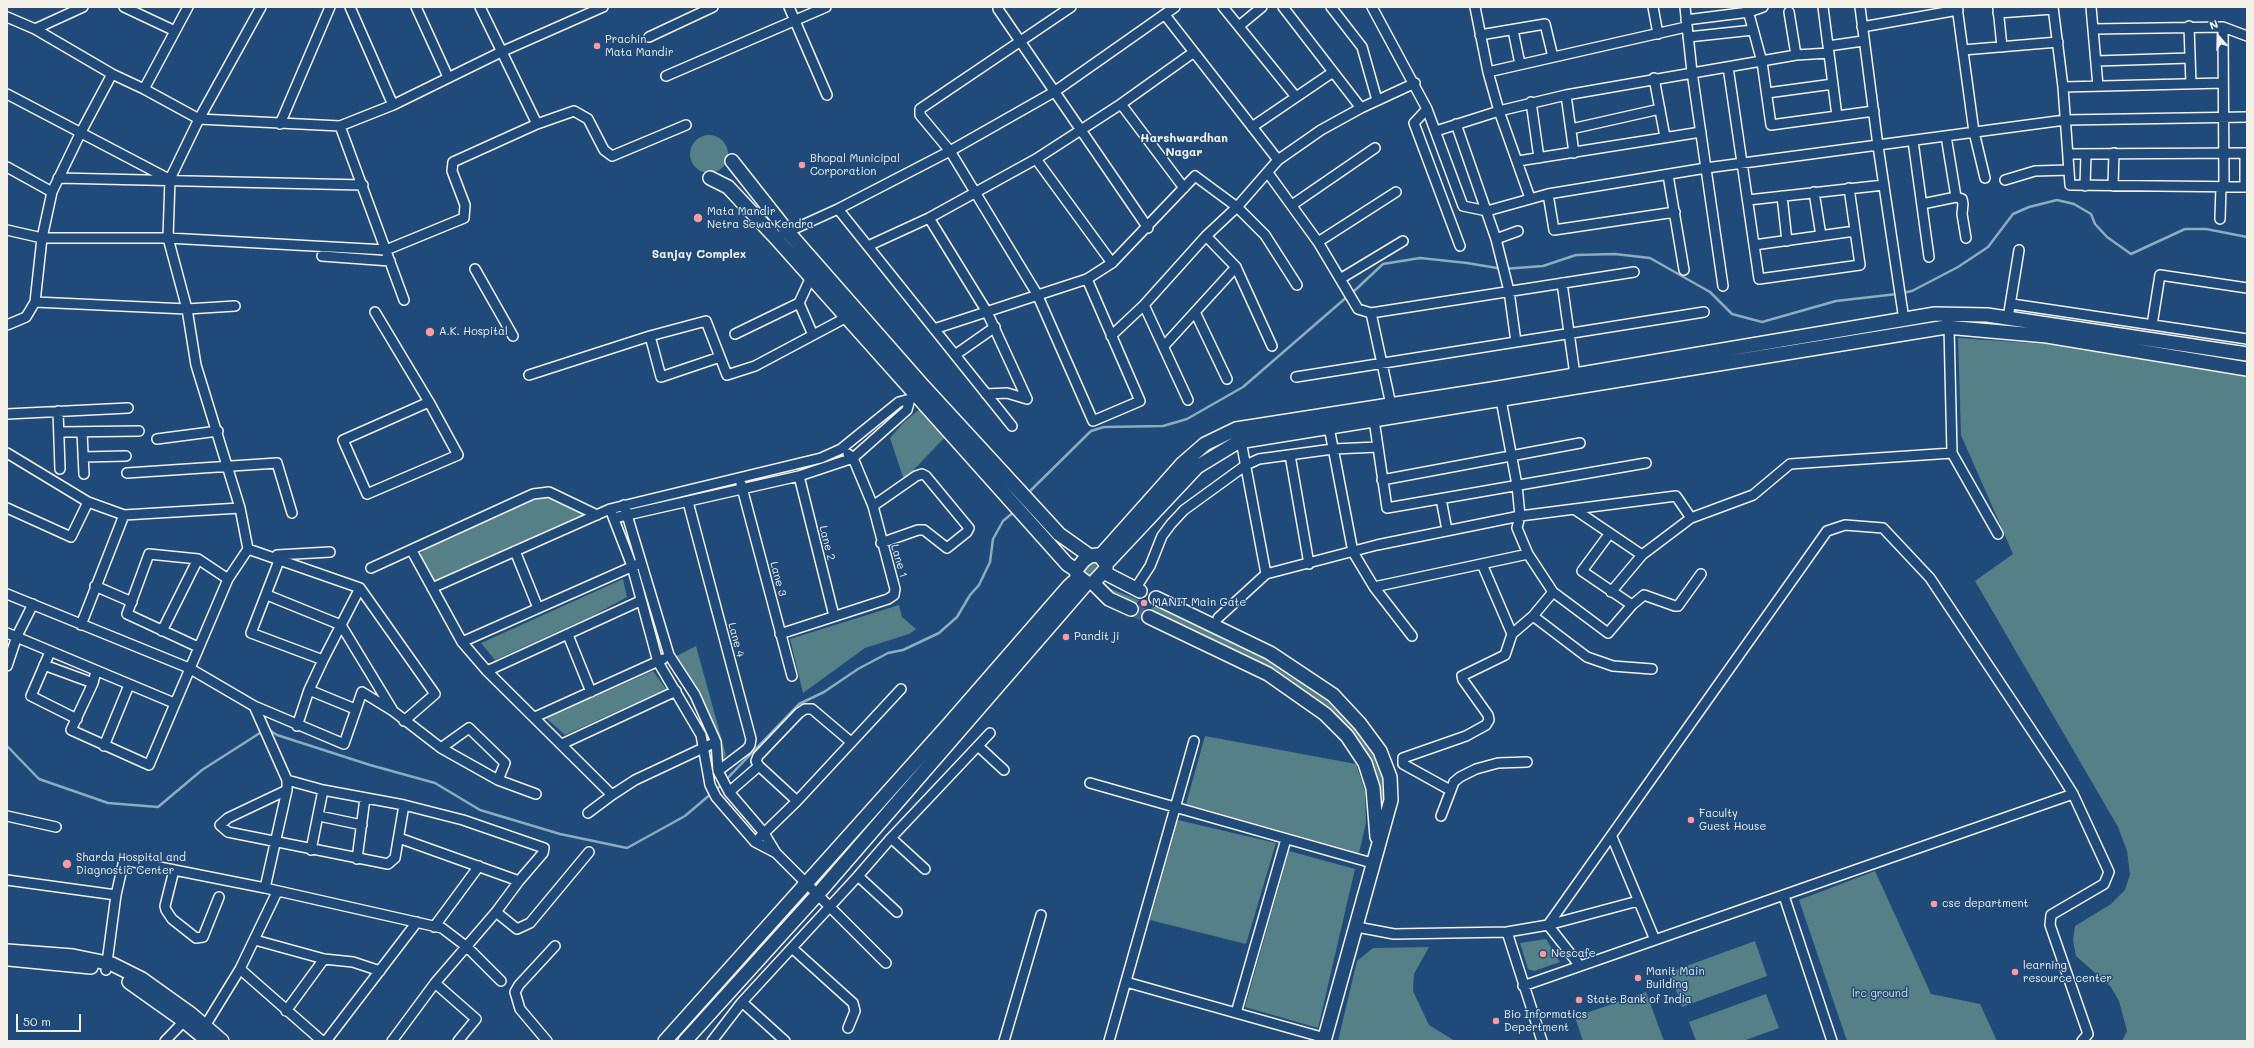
<!DOCTYPE html>
<html>
<head>
<meta charset="utf-8">
<style>
  body { margin:0 }
  #map { position:relative; width:2254px; height:1048px; overflow:hidden; background:#1f4a7a; font-family:Mali,sans-serif }
  canvas { display:block }
  .frame { position:absolute; inset:0; border:8px solid #f4f1e8; pointer-events:none }
  .north { position:absolute; left:2198px; top:16px; width:40px; height:40px; -webkit-text-stroke:3px #1f4a7a; paint-order:stroke; rotate:340deg; font-size:11px; font-weight:700; line-height:16px; text-align:center; color:#f4f1e8 }
  .north::after { content:''; display:block; margin:auto; width:14px; height:18px; background:#f4f1e8; clip-path:polygon(50% 0,100% 100%,50% 72%,0 100%) }
  .scale { position:absolute; left:16px; top:1014px; width:65px; height:18px; box-sizing:border-box; border:2px solid #f4f1e8; border-top:0; padding-left:5px; font-size:12px; line-height:14px; white-space:nowrap; color:#f4f1e8; -webkit-text-stroke:3px #1f4a7a; paint-order:stroke }
</style>
</head>
<body>
<div id="map">
<canvas width="2254" height="1048"></canvas>
<div class="frame"></div>
<div class="north">N</div>
<div class="scale">50 m</div>
</div>
<script>
const g = document.querySelector('canvas').getContext('2d');
g.lineJoin = 'round';
function paint(path, color) { g.fillStyle = color; g.fill(path, 'evenodd'); }
const toPath = rows => new Path2D(rows.map(r => 'M' + r).join(''));
function strokePath(path, color, width, dash) { g.strokeStyle = color; g.lineWidth = width; g.lineCap = dash ? 'butt' : 'round'; g.setLineDash(dash || []); g.stroke(path); }
function label(font, color, halo, rows, align = 'center') {
  g.font = font + ' Mali,sans-serif'; g.lineWidth = 3; g.setLineDash([]); g.textBaseline = 'middle'; g.strokeStyle = halo; g.fillStyle = color; for (const [text, x, y, turn = 0] of rows) {
    g.save(); g.translate(x, y); g.rotate((+turn || 0) * Math.PI / 180); g.textAlign = isNaN(turn) ? turn : align; if (halo) g.strokeText(text, 0, 0); g.fillText(text, 0, 0); g.restore();
  }
}
const green = toPath([
  '690 154a19 19 0 1 1 38 0a19 19 0 1 1-38 0Z',
  [1958,338,2075,346,2247,375,2247,1041,2122,1041,2127,1031,2119,1001,2111,987,2076,956,2073,940,2075,926,2111,904,2125,890,2130,874,2127,851,2118,827,1975,581,2013,554,1961,435],
  [921,408,947,435,904,480,890,438,903,423],
  [542,495,590,514,434,582,420,554,428,547],
  [1093,561,1098,563,1101,568,1090,579,1083,573],
  [623,579,627,597,592,616,495,660,481,643],
  [1111,589,1139,600,1135,606,1109,593],
  [1154,604,1275,660,1330,699,1351,722,1378,758,1384,778,1385,801,1383,817,1377,796,1324,708,1303,689,1149,613],
  [899,605,902,617,916,629,909,634,865,648,803,693,790,639],
  [696,646,726,755,720,764,714,742,669,660],
  [653,671,666,689,565,735,546,718],
  [1205,736,1356,764,1365,791,1366,823,1359,853,1186,804],
  [1178,820,1276,843,1246,944,1150,920],
  [1289,851,1355,869,1318,1028,1245,1007],
  [1875,871,1931,994,1980,1004,1997,1041,1847,1041,1799,900],
  [1546,939,1560,962,1534,971,1528,969,1520,943],
  [1755,941,1767,976,1682,1007,1670,972],
  [1429,947,1414,974,1413,991,1429,1025,1455,1041,1338,1041,1357,961,1373,948],
  [1646,992,1664,1041,1583,1041,1575,1017],
  [1766,994,1779,1028,1743,1041,1696,1041,1689,1022]
]);
const stream = toPath([
  [1352,293,1383,264,1420,258,1467,263,1503,269,1543,266,1576,255,1615,254,1650,258,1710,292,1732,314,1762,322,1836,301,1897,294],
  [1902,293,1912,291,1958,267,1988,247,2013,214,2029,207,2057,200,2074,204,2091,214,2095,224,2107,237,2131,254,2185,229,2206,229,2247,237],
  [1027,494,1091,431,1104,427,1163,426,1187,419,1243,387,1348,296],
  [268,729,277,735,370,765,435,783,480,810,560,834,627,848,685,816,719,787,799,704,824,692,858,669,888,653,903,650,939,633,957,617,970,595,979,585,990,562,993,539,1003,521,1015,511],
  [7,746,39,779,108,803,158,807,202,770,263,731]
]);
const secondaryTunnel = toPath([
  [1131,609,1149,617]
]);
const street = toPath([
  [124,7,175,31],
  [350,7,393,105],
  [416,7,448,77],
  [480,7,537,124],
  [789,7,827,95],
  [1071,7,920,109,920,115,950,151,1037,294,1093,421,1140,401,1087,279],
  [1223,7,1296,97],
  [1283,7,1361,108],
  [1331,7,1362,47,1377,100],
  [1372,7,1427,109,1463,206,1487,211,1548,194,1706,168,2065,120,2247,117],
  [1475,7,1488,72,1499,111,1530,198],
  [1653,7,1658,34],
  [1685,7,1692,72,1723,286],
  [1747,7,1762,62,1771,125,1874,111],
  [1823,7,1837,116],
  [1860,7,1878,146,1904,320],
  [1957,7,1974,132,1985,178],
  [2053,7,2063,87,2070,185,2247,187],
  [2091,7,2098,86],
  [1998,8,2002,47],
  [998,9,1148,228],
  [1789,12,1796,55],
  [1998,13,2053,9],
  [1165,15,1278,160],
  [7,17,35,29,112,74,144,89,199,119,340,126,393,105,501,52,603,7],
  [1686,20,1749,12,1763,7],
  [1239,26,1262,7],
  [2189,26,2191,84],
  [1862,27,1958,10],
  [2223,27,2224,186],
  [35,29,83,7],
  [2093,29,2223,27,2247,36],
  [1513,30,1520,64],
  [1480,35,1545,24,1553,57],
  [649,37,713,7],
  [1688,37,1753,30],
  [1828,46,1863,41],
  [1963,50,2058,42],
  [2096,61,2190,58],
  [1728,67,1759,279,1860,265,1849,188],
  [1488,72,1686,27],
  [666,76,826,7],
  [1654,78,1665,137],
  [2063,87,2223,83],
  [144,89,188,7],
  [1767,93,1833,84],
  [7,94,167,178],
  [1566,95,1574,153],
  [1531,102,1539,158],
  [1121,104,1184,188],
  [1427,109,1414,123,1460,246],
  [280,124,330,7],
  [1456,124,1496,239,1509,291,1516,342],
  [340,126,404,300],
  [1252,127,1333,72],
  [1571,129,1660,109],
  [1436,131,1499,111,1566,95,1796,55,1829,53],
  [1946,136,1956,197],
  [1913,141,1929,257],
  [2068,154,2247,153],
  [1036,159,1112,263],
  [1518,161,1701,132],
  [7,167,52,192],
  [1268,173,1318,242,1358,309,1371,313,1634,272],
  [1668,175,1684,270],
  [58,178,363,185],
  [2005,180,2035,171,2069,170],
  [2085,186,2086,154],
  [2113,186,2114,153],
  [2245,187,2245,153],
  [1814,192,1821,236],
  [1548,194,1554,230,1675,212],
  [1782,196,1787,241],
  [1748,200,1884,185],
  [1922,204,1956,197,1962,199,1963,204,1962,214,1966,238],
  [1292,205,1375,148],
  [838,209,1012,426],
  [929,218,987,312,1027,399,1007,393,986,394],
  [2220,219,2221,187],
  [7,230,42,238,168,238,386,250,464,218,465,205,452,171,453,162,537,124,574,111,588,119,604,150,612,156,686,125],
  [783,234,838,209,950,151,1054,92,1175,7],
  [1206,236,1236,267,1272,346],
  [1496,239,1518,231],
  [1318,242,1396,192],
  [1754,245,1855,231],
  [868,246,929,218,1036,159,1121,104,1194,52],
  [322,256,390,261],
  [475,269,513,336],
  [811,277,799,303,813,335],
  [1340,279,1403,241],
  [1562,283,1575,375],
  [35,302,187,309,235,306],
  [2012,304,2247,339],
  [1144,305,1188,400],
  [375,312,429,402,458,455,367,494,343,440,429,402],
  [1195,312,1227,379],
  [1371,313,1391,405],
  [2008,318,2019,250],
  [7,325,26,317,35,302,42,238,52,192,80,134,112,74],
  [2152,325,2160,275,2247,288],
  [1949,327,1952,453,1998,534],
  [934,329,1087,279,1112,263,1195,176,1237,207,1265,235,1297,285],
  [735,334,799,303],
  [650,336,661,377,720,357],
  [1111,336,1144,305,1206,236,1237,207,1278,160,1321,130,1361,108,1415,83],
  [1164,346,1236,267],
  [955,355,995,327],
  [529,375,650,336,706,321,727,375,755,366,847,317],
  [1296,377,1704,312],
  [1501,400,1517,485,1520,516,1517,528,1528,554,1553,592,1608,633,1632,605,1644,595,1675,606,1678,606,1701,574],
  [58,411,60,469],
  [7,414,128,408],
  [1374,420,1387,508,1646,463],
  [1329,427,1353,552,1374,587,1528,554],
  [59,432,139,431],
  [82,432,84,474],
  [157,439,218,431],
  [1241,441,1266,574],
  [7,453,88,502],
  [1290,455,1309,564],
  [83,457,126,456],
  [127,473,277,463,292,513],
  [799,476,834,616],
  [1382,480,1580,443],
  [741,484,792,676],
  [1441,499,1447,530],
  [688,502,751,739,750,745,747,749,718,771],
  [624,505,669,655,695,695,716,742,718,771,729,792,764,833,776,853],
  [873,506,916,476,922,474,926,476,969,528,967,532,947,548,924,530,918,530,881,543],
  [7,508,71,537,88,502,124,515,240,508],
  [1574,509,1642,555],
  [614,518,799,476,853,458,907,410,910,399],
  [1610,533,1582,571,1632,605],
  [248,549,360,588,435,694,404,721],
  [412,551,462,642,487,671,612,795,635,780,716,742],
  [515,551,538,608],
  [277,555,330,552],
  [280,558,251,633,323,660],
  [1482,564,1512,634],
  [371,568,533,494,549,492,597,515],
  [95,586,132,602],
  [1374,587,1412,636],
  [432,588,610,509],
  [1135,589,1150,566,1162,536,1171,524,1184,510,1246,465,1259,459,1333,449,1378,447],
  [1611,592,1642,555,1691,518,1753,495,1790,464,1952,453],
  [7,594,189,668,254,706,344,744,362,692,393,711,441,748,498,780,536,794],
  [267,595,341,625,392,709],
  [1533,616,1587,657,1613,666,1652,669],
  [1218,618,1266,574,1377,545,1520,516,1676,496,1691,518],
  [81,625,124,515],
  [162,631,198,559],
  [7,633,174,703],
  [780,634,888,599,894,595,895,589,873,506,853,458,848,454],
  [568,635,591,692],
  [462,642,638,564],
  [198,647,127,614,149,554,198,559,228,579],
  [50,652,31,696,77,719],
  [44,665,93,683],
  [7,666,17,636,33,604],
  [96,671,93,683,71,730,149,765,228,579,248,549,240,508,196,365,187,309,168,238,170,179,199,119,261,7],
  [487,671,640,601],
  [309,690,355,709],
  [254,706,287,780,287,790,265,888],
  [535,717,663,659],
  [297,726,309,690,323,660,360,588],
  [562,744,676,691],
  [104,746,129,685],
  [978,746,1004,770],
  [441,748,469,728,505,763,498,780],
  [759,766,797,801],
  [287,780,323,790,404,805,463,820,544,848,543,853,519,881],
  [1090,783,1372,863],
  [287,790,228,818,220,825,228,832,388,864,395,858,404,805],
  [1450,790,1403,764,1403,758,1466,736,1486,725,1489,720,1488,715,1463,680,1462,676,1505,655,1512,634,1533,616,1553,592],
  [729,792,759,766,756,761,758,756,799,713,805,709,812,709,851,742],
  [588,813,612,795],
  [7,816,56,827],
  [319,816,362,825],
  [1441,816,1454,782,1460,777,1476,769,1498,763,1527,762],
  [760,837,797,801,901,689],
  [1612,837,1655,940],
  [399,838,519,881,496,912,517,929,530,923,589,852],
  [891,838,925,869],
  [311,850,323,790],
  [357,859,365,798],
  [174,870,165,906,166,910,172,919,196,938,203,937,219,897],
  [858,876,897,912],
  [7,880,116,895],
  [1784,896,1832,1041],
  [434,927,479,866],
  [1357,927,1394,934,1507,932,1548,925,1638,901],
  [1507,932,1542,1041],
  [255,940,324,959,353,962,380,971],
  [792,948,853,1003,855,1011,848,1028],
  [886,963,776,853,755,842,716,797,710,785,701,735,658,662,632,566,610,509,821,458,841,449,899,402,910,399,919,392],
  [1580,966,1548,925,1827,531,1845,525,1883,528,1930,578,2058,770,2073,794,2109,872,2104,884,2051,915,2050,925,2088,1034,2082,1041],
  [240,969,322,1041],
  [106,970,116,895,124,860,265,888,442,928,467,947,501,981],
  [1126,982,1325,1038],
  [435,983,476,1019,458,1041],
  [1523,986,2073,794],
  [742,1002,785,1041],
  [286,1011,324,959],
  [1236,1013,1286,839],
  [205,1026,240,969,277,892],
  [165,1041,188,1017],
  [326,1041,417,922],
  [392,1041,435,983,496,912],
  [547,1041,520,1009,515,992,519,985,555,946],
  [712,1041,742,1002,858,876,891,838,990,733],
  [1004,1041,1041,915],
  [1109,1041,1194,741]
]);
const secondary = toPath([
  [732,161,788,232,924,387,1059,534,1090,556],
  [710,178,728,187,774,236,1067,564,1076,570],
  [1097,555,1100,556,1106,564,1106,569,1093,583,1087,583,1077,575,1076,570,1084,560,1090,556,1097,555],
  [1100,556,1182,464,1205,444,1236,429,1498,388,1935,314,1987,315,2247,354],
  [1106,564,1197,467,1238,442,1946,327,2047,336,2247,369],
  [1103,572,1140,591],
  [1093,583,1109,599,1131,609],
  [1156,598,1270,653,1333,695,1360,724,1380,751,1390,777,1391,800,1324,1041],
  [1149,617,1268,674,1325,714,1347,736,1365,763,1373,788,1377,837],
  [7,951,73,956,112,964,142,979,191,1014,222,1041],
  [9,959,91,967],
  [129,982,184,1021,208,1041],
  [665,1041,948,725,1069,586,1079,577],
  [685,1041,818,894,1087,583]
]);
const markers = [
  [597,46,4,"#ff9aa2"],
  [802,165,4,"#ff9aa2"],
  [698,218,5,"#ff9aa2"],
  [430,332,5,"#ff9aa2"],
  [1144,603,4,"#ff9aa2"],
  [1066,637,4,"#ff9aa2"],
  [1691,820,4,"#ff9aa2"],
  [67,864,5,"#ff9aa2"],
  [1934,904,4,"#ff9aa2"],
  [1543,954,4,"#ff9aa2"],
  [2015,972,4,"#ff9aa2"],
  [1638,978,4,"#ff9aa2"],
  [1579,1000,4,"#ff9aa2"],
  [1496,1021,4,"#ff9aa2"]
];
const poiNames = [
  ["Prachin",605,40],
  ["Mata Mandir",605,53],
  ["Bhopal Municipal",810,159],
  ["Corporation",810,172],
  ["Mata Mandir",707,212],
  ["Netra Sewa Kendra",707,225],
  ["A.K. Hospital",439,332],
  ["MANIT Main Gate",1152,603],
  ["Pandit ji",1074,637],
  ["Faculty",1699,814],
  ["Guest House",1699,827],
  ["Sharda Hospital and",76,858],
  ["Diagnostic Center",76,871],
  ["cse department",1942,904],
  ["Nescafe",1551,954],
  ["learning",2023,966],
  ["resource center",2023,979],
  ["Manit Main",1646,972],
  ["Building",1646,985],
  ["State Bank of India",1587,1000],
  ["Bio Informatics",1504,1015],
  ["Depertment",1504,1028]
];
const streetNames = [
  ["Lane 2",827,543,76],
  ["Lane 1",899,561,74],
  ["Lane 3",778,579,75],
  ["Lane 4",736,640,75]
];
const parkNames = [
  ["lrc ground",1880,994]
];
const neighbourhoodNames = [
  ["Harshwardhan",1184,138],
  ["Nagar",1184,152],
  ["Sanjay Complex",699,254]
];
paint(green, '#558087');
strokePath(stream, '#8cacbf', 2.5);
strokePath(secondaryTunnel, '#3f638a', 13, [13, 6]);
strokePath(street, '#f4f1e8', 12);
strokePath(secondary, '#f4f1e8', 16);
strokePath(street, '#1f4a7a', 9);
strokePath(secondary, '#1f4a7a', 13);
for (const [x, y, r, color] of markers) { const dot = new Path2D(); dot.arc(x, y, r, 0, 2 * Math.PI); g.fillStyle = color; g.fill(dot); strokePath(dot, '#1f4a7a', 1.5); }
label('11px', '#f4f1e8', '#1f4a7a', poiNames, 'left');
label('11px', '#f4f1e8', '#1f4a7a', streetNames);
label('11px', '#dce0d9', '#1f4a7a', parkNames);
label('bold 12px', '#f4f1e8', '#1f4a7a', neighbourhoodNames);
</script>
</body>
</html>
